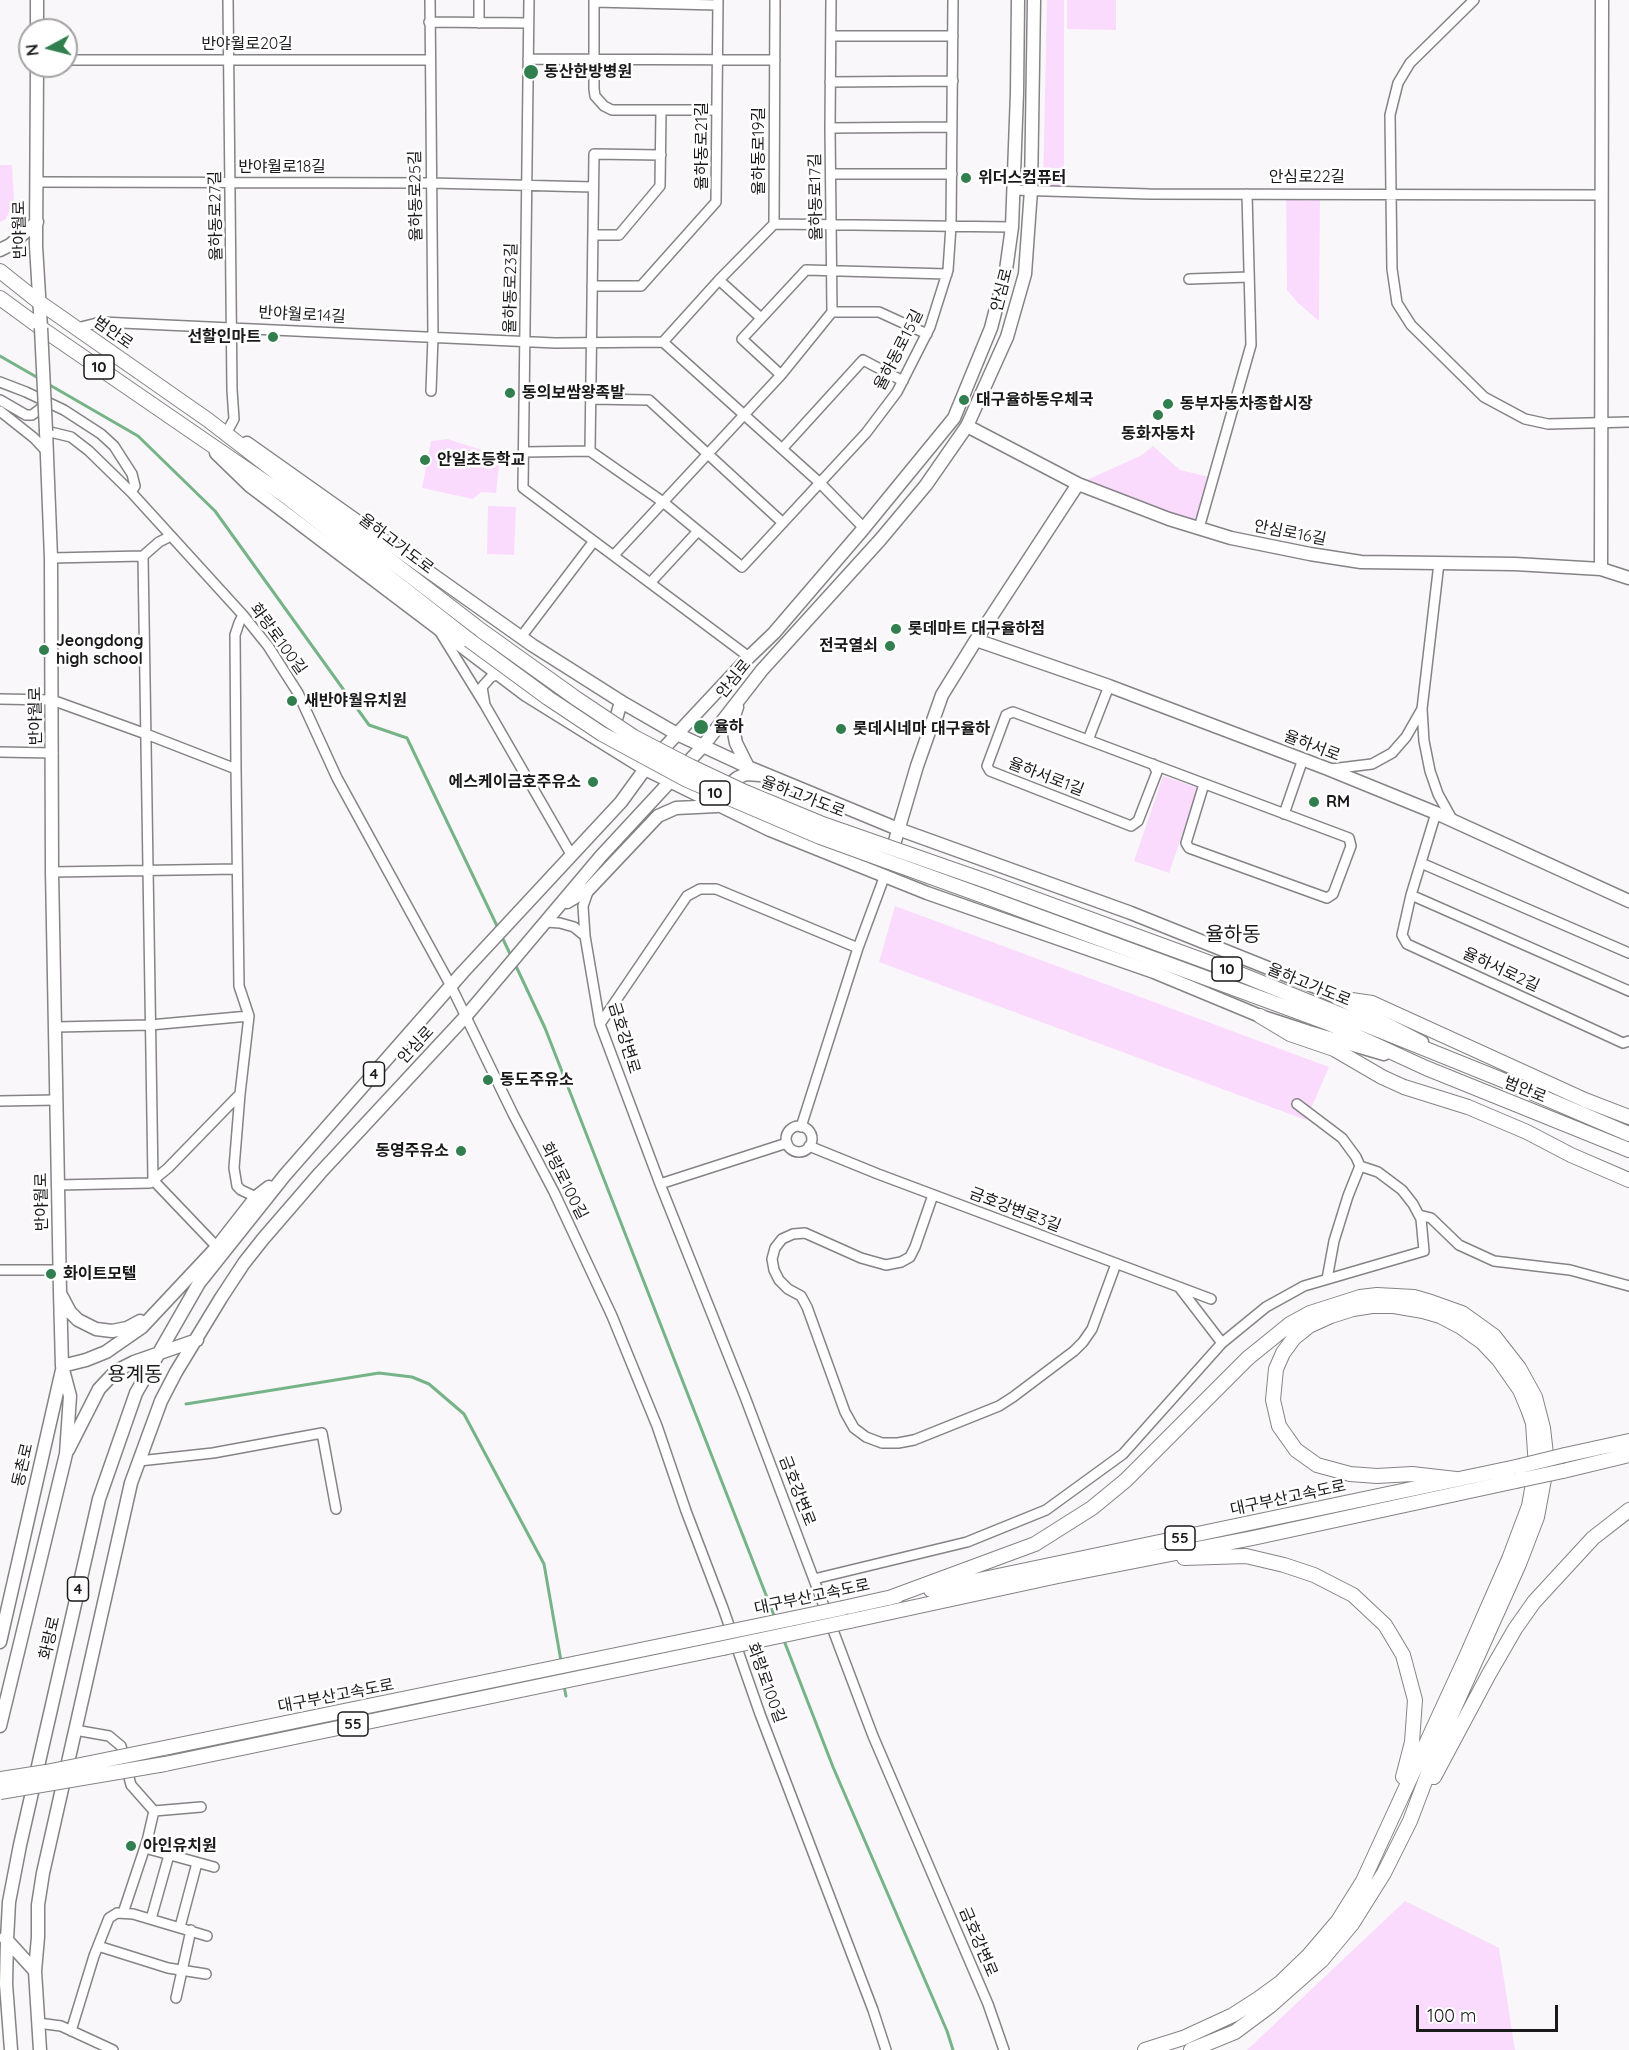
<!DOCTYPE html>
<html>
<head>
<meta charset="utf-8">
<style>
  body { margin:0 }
  #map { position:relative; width:1629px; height:2050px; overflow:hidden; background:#faf7fa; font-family:Quicksand,sans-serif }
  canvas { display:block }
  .north { position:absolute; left:18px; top:18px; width:60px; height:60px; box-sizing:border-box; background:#fff; border:2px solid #a4a3a4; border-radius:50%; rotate:263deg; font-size:16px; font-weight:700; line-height:24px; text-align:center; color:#1b1a1b }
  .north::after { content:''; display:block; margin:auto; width:21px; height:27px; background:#317e4e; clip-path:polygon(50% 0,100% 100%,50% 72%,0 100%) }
  .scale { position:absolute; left:1416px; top:2005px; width:142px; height:27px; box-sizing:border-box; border:3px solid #1b1a1b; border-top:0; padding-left:8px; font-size:18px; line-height:21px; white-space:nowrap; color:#1b1a1b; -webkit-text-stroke:4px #fff; paint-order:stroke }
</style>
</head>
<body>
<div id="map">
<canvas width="1629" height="2050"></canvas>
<div class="north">N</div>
<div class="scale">100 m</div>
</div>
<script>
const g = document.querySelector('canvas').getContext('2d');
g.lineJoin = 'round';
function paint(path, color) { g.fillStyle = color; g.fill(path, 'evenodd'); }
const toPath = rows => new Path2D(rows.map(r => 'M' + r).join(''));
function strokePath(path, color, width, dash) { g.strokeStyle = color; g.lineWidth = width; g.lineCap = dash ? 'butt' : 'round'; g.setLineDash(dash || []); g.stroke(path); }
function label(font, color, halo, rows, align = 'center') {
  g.font = font + ' Quicksand,"Noto Sans KR",sans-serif'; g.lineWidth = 5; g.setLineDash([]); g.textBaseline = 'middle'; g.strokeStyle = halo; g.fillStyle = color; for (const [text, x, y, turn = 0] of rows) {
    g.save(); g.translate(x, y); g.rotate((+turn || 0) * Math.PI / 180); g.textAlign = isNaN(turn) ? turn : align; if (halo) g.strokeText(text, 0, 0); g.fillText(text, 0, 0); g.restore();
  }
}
const green = toPath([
  [1047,0,1064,0,1064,190,1043,189],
  [1067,0,1116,0,1116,30,1067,29],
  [0,165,12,165,14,200,6,219,0,222],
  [1286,194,1320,194,1319,321,1298,303,1287,290],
  [448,439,500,456,496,493,481,492,473,499,422,488,431,441],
  [1153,446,1180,470,1214,478,1199,528,1078,484,1142,455],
  [488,506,516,507,514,555,487,554],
  [1163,776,1198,788,1169,873,1134,861],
  [895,906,1329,1067,1306,1120,879,962],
  [1405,1901,1499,1948,1515,2050,1247,2050]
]);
const stream = toPath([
  [0,356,40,379],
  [48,384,138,436,215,511,369,725,407,738,498,928],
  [502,937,512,958],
  [515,964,545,1028,775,1618],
  [186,1404,379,1373,412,1377,429,1384,464,1414,544,1564,561,1661],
  [783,1638,833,1767,947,2031,953,2050],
  [564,1686,566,1696]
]);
const minor = toPath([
  [228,0,232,390,234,419,228,430],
  [430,0,433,337,431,391],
  [529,0,523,488,749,657],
  [594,0,594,89,595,96,604,106,612,110,717,110],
  [1474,0,1410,63,1398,83,1390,115,1392,269,1397,303,1411,325,1484,397,1525,419,1548,424,1629,422],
  [594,2,718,5],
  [429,22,528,23],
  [479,23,479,0],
  [831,36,953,36],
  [528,59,775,60],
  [66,60,429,60],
  [830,82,953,81],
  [830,128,952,127],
  [831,174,952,174],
  [37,182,431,183,593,187],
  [1013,190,1149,194,1601,195],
  [774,224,1012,227],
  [593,235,619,235,660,186,661,110],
  [1189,279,1249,277],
  [719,280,761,318],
  [592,286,641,286,716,202,718,0],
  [832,312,879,312,927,334],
  [77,328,101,322,555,343,663,342,719,280,774,224,775,0],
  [663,342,820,483,864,528],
  [781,375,742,339,806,270,947,274],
  [0,382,26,392,64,410,101,434,114,446,132,474,135,486,131,492],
  [591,399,649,400,783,523],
  [0,400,26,415,32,415,44,406],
  [0,411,34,438,47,452],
  [46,431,71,437,89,451,131,492,243,615,268,646,298,693,337,778,451,986,513,1114,554,1192,612,1316,657,1426,686,1511,723,1608,760,1714,873,2010,886,2050],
  [782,449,863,360,903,381],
  [590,451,594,154,661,155],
  [524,452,590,451,663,502,742,567,866,433,897,392,930,327,948,270,951,226,953,0],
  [1199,528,1251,345,1247,194],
  [614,555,781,375,832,312,830,128,831,0],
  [143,556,153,1180,217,1247],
  [51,558,143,556,159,542,171,536],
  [1439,563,1422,709,1424,741,1430,771,1438,794,1453,821],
  [650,583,698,531],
  [440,632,485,705,482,687,491,677,498,674],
  [521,637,594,541],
  [1109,686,1088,740,1013,712,1006,715,987,766,990,771,1131,826,1138,821,1157,772,1153,764],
  [0,699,52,700,146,734,236,769,239,986,249,1016,240,1094,234,1168,237,1186,241,1190,256,1197],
  [485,705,572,856],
  [1088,740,1349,838,1351,846,1333,894,1327,898,1189,848,1186,843,1204,784],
  [0,752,53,753],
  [236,769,235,635,239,623,243,615],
  [1331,769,1372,764,1392,753,1406,737,1422,709],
  [1436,813,1411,895,1402,935,1407,944,1623,1043,1629,1041],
  [1284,814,1303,759],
  [1421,863,1629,953],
  [52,872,237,869],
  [1411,895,1629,991],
  [546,922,560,923,574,927,585,936,583,906,589,889],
  [585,936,600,1024,660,1184,745,1397,873,1736,988,2004,1004,2050],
  [600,1024,687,896,700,889,716,889,858,948],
  [56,1027,150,1025,249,1016],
  [0,1101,57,1100],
  '786 1139a13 13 0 1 1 26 0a13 13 0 1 1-26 0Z',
  [801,1127,858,948,885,875],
  [809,1146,878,1174,1211,1299],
  [660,1184,787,1143],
  [58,1185,150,1183,168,1168,240,1094],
  [933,1195,915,1247,910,1257,901,1262,886,1265,861,1258,805,1233,793,1234,782,1239,775,1248,772,1259,774,1270,779,1280,788,1289,801,1296,807,1307,845,1412,854,1428,866,1437,882,1443,898,1443,914,1440,999,1406,1013,1397,1074,1351,1083,1342,1092,1329,1116,1264],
  [1419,1215,1431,1218,1459,1245,1494,1261,1570,1270,1629,1286],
  [0,1270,59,1270],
  [1327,1279,1334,1241,1348,1196,1360,1166],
  [1222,1343,1266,1307,1304,1286,1424,1251,1421,1219,1413,1204,1402,1190,1378,1172,1360,1166,1356,1157,1342,1138,1297,1104],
  [139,1461,213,1453,322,1433,336,1509],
  [814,1579,967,1542,1046,1510,1123,1454,1222,1343,1179,1287],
  [75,1730,109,1736,121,1746,131,1785,154,1811,147,1841,123,1913],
  [154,1811,201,1807],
  [145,1848,214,1867],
  [151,1919,169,1855],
  [180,1927,197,1863],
  [98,1946,168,1968,206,1974],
  [176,1998,191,1930],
  [38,2023,61,2026,113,2050],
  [71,2031,94,1956,109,1918,117,1913,133,1914,207,1936]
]);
const major = toPath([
  [37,30,37,0],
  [37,66,36,246,41,328],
  [0,250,10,245,37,222],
  [967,426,1078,484,1169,519,1231,538,1310,554,1361,562,1515,564,1601,569,1629,578],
  [247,443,532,645,625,704,677,734,748,767,898,829,1131,913,1318,988,1422,1042],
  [216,453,250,486,526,695,645,769,770,830,927,893,1154,972,1260,1016,1309,1032,1384,1054],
  [1078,484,976,640,1109,686,1328,769,1436,813,1629,901],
  [1601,569,1602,0],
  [737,707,732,722,736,743,748,767],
  [594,734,609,732,613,729,621,702],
  [724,791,725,788,737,778,746,774,760,775],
  [890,858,917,766,942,695,976,640],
  [567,902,589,889,658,816,676,808,717,806],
  [61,1295,70,1312,78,1320,96,1329,112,1331,127,1328,140,1321],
  [62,1366,86,1360,106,1352,142,1327,217,1247,256,1197,269,1187],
  [68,1450,99,1389,116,1371,134,1362,197,1340],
  [0,1642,62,1370],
  [0,1726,66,1454,70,1396,62,1366,60,1292,52,872,51,558,46,431],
  [5,1938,35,1971],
  [11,2050,6,1984,7,1940,9,1902,20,1845,99,1499,136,1393,199,1283,285,1175,463,972,621,802,645,769,677,734,749,657,774,633,864,528,954,418,991,328,1006,270,1012,227,1017,93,1018,0],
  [40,2050,35,1971,38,1937,38,1905,43,1873,131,1483,161,1401,176,1372,221,1298,244,1263,263,1239,320,1173,466,1016,601,856,703,746,762,670,880,540,926,485,967,426,1007,337,1025,274,1031,190,1034,0]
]);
const highway = toPath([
  [0,271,39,302,208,420,482,631],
  [0,298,41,328,287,497,469,640],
  [989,882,1235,972,1500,1079,1629,1134],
  [986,897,1328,1023,1426,1068,1629,1150],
  [1338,998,1372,1003,1585,1100,1629,1117],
  [1260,1016,1290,1034,1334,1049,1382,1077,1404,1087,1468,1107,1527,1132,1571,1155,1629,1180],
  [1565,1455,1629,1441],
  [1563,1471,1629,1455],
  [1184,1558,1246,1556,1284,1565,1314,1575,1353,1595,1385,1625,1403,1655,1415,1700,1412,1742,1403,1777],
  [931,1590,1516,1467],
  [889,1598,1035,1544,1092,1508,1126,1480,1248,1358,1290,1324,1310,1313,1360,1297,1377,1295,1414,1297,1431,1302,1462,1313,1494,1336,1519,1368,1535,1397,1543,1428,1547,1463,1537,1517,1519,1564,1444,1731,1410,1821,1384,1873,1352,1924,1322,1960,1270,2006,1235,2032,1191,2050],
  [843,1608,897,1596],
  [850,1621,1058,1576,1253,1538,1516,1481],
  [169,1747,718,1634],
  [165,1764,723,1648],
  [1434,1777,1489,1674,1515,1629,1534,1602,1593,1538,1629,1510],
  [1145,2050,1183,2038,1233,2015,1258,1999,1280,1983,1309,1955,1338,1921,1363,1881,1466,1657,1509,1559,1529,1506,1536,1467,1533,1423,1528,1409,1520,1390,1499,1360,1482,1342,1461,1327,1440,1316,1423,1311,1394,1306,1372,1306,1353,1309,1331,1316,1309,1326,1294,1338,1283,1353,1276,1369,1273,1400,1279,1426,1296,1450,1317,1465,1350,1474,1377,1476,1412,1474,1456,1479]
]);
const majorBridge = toPath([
  [41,328,46,431]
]);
const highwayBridge = toPath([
  [482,631,577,699,634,737,690,766,745,792,820,823,989,882],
  [469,640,548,698,602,734,687,780,820,837,986,897],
  [1516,1467,1565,1455],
  [1516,1481,1563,1471],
  [718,1634,843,1608],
  [723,1648,850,1621],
  [0,1779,46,1772,169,1747],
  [0,1792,165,1764]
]);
const markers = [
  [531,72,8,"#317e4e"],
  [966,178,6,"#317e4e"],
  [273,337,6,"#317e4e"],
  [510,393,6,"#317e4e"],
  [964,400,6,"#317e4e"],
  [1168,404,6,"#317e4e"],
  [1158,415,6,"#317e4e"],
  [425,460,6,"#317e4e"],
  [896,629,6,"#317e4e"],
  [890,646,6,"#317e4e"],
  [44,650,6,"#317e4e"],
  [292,701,6,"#317e4e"],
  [701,727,8,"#317e4e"],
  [841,729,6,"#317e4e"],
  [593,782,6,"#317e4e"],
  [1314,802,6,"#317e4e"],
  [488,1080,6,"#317e4e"],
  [461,1151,6,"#317e4e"],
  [51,1274,6,"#317e4e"],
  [131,1846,6,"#317e4e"]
];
const shields = [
  [99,367,30],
  [715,793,30],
  [1227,969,30],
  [374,1074,21],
  [1180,1538,30],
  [78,1589,21],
  [353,1724,30]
];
const shieldNames = [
  ["10",99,367],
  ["10",715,793],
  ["10",1227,969],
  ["4",374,1074],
  ["55",1180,1538],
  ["4",78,1589],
  ["55",353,1724]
];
const streetNames = [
  ["반야월로20길",247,44],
  ["율하동로21길",702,146,-90],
  ["율하동로19길",759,151,-90],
  ["반야월로18길",282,167],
  ["안심로22길",1307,177],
  ["율하동로25길",416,196,-91],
  ["율하동로17길",816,197,-91],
  ["율하동로27길",216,216,-91],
  ["반야월로",20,230,-91],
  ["율하동로23길",511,288,-89],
  ["안심로",1002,290,-76],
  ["반야월로14길",302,315,3],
  ["범안로",113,333,35],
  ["율하동로15길",899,350,-63],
  ["안심로16길",1290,533,11],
  ["율하고가도로",396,544,37],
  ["화랑로100길",278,639,54],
  ["안심로",734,679,-51],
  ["반야월로",36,716,-91],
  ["율하서로",1312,746,21],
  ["율하서로1길",1046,777,21],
  ["율하고가도로",803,797,21],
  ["율하서로2길",1501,970,25],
  ["율하고가도로",1309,985,22],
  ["금호강변로",624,1038,73],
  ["안심로",416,1045,-47],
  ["범안로",1525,1090,22],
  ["화랑로100길",564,1181,63],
  ["반야월로",42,1202,-91],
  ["금호강변로3길",1015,1210,21],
  ["동촌로",23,1465,-77],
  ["금호강변로",797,1491,69],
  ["대구부산고속도로",1288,1498,-12],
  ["대구부산고속도로",812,1597,-12],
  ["화랑로",50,1638,-77],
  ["화랑로100길",766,1683,70],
  ["대구부산고속도로",336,1696,-11],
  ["금호강변로",978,1942,67]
];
const poiNames = [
  ["동산한방병원",544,72],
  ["위더스컴퓨터",978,178],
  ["선할인마트",261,337,"right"],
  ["동의보쌈왕족발",522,393],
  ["대구율하동우체국",976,400],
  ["동부자동차종합시장",1180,404],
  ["동화자동차",1158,434,"center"],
  ["안일초등학교",437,460],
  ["롯데마트 대구율하점",908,629],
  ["Jeongdong",56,641],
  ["high school",56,659],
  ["전국열쇠",878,646,"right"],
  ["새반야월유치원",304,701],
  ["율하",714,727],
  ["롯데시네마 대구율하",853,729],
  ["에스케이금호주유소",581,782,"right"],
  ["RM",1326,802],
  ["동도주유소",500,1080],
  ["동영주유소",449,1151,"right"],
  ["화이트모텔",63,1274],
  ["아인유치원",143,1846]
];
const quarterNames = [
  ["율하동",1233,935],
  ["용계동",135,1375]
];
paint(green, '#fadbfe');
strokePath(stream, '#76b488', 3);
strokePath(minor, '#858386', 12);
strokePath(major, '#858386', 15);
strokePath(highway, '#858386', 16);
strokePath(minor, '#fff', 9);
strokePath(major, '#fff', 12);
strokePath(highway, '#fff', 14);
strokePath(majorBridge, '#858386', 15, []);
strokePath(highwayBridge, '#858386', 16, []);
strokePath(majorBridge, '#fff', 12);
strokePath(highwayBridge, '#fff', 14);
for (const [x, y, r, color] of markers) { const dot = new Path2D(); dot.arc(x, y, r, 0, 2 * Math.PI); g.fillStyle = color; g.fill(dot); strokePath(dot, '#fff', 2); }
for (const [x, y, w] of shields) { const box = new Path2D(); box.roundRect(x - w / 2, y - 12, w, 24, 4.5); g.fillStyle = '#fff'; g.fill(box); strokePath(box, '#1b1a1b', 1.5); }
label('bold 15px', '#1b1a1b', null, shieldNames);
label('16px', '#1b1a1b', '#fff', streetNames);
label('bold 16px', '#1b1a1b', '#fff', poiNames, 'left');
label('20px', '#1b1a1b', '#fff', quarterNames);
</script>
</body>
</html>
